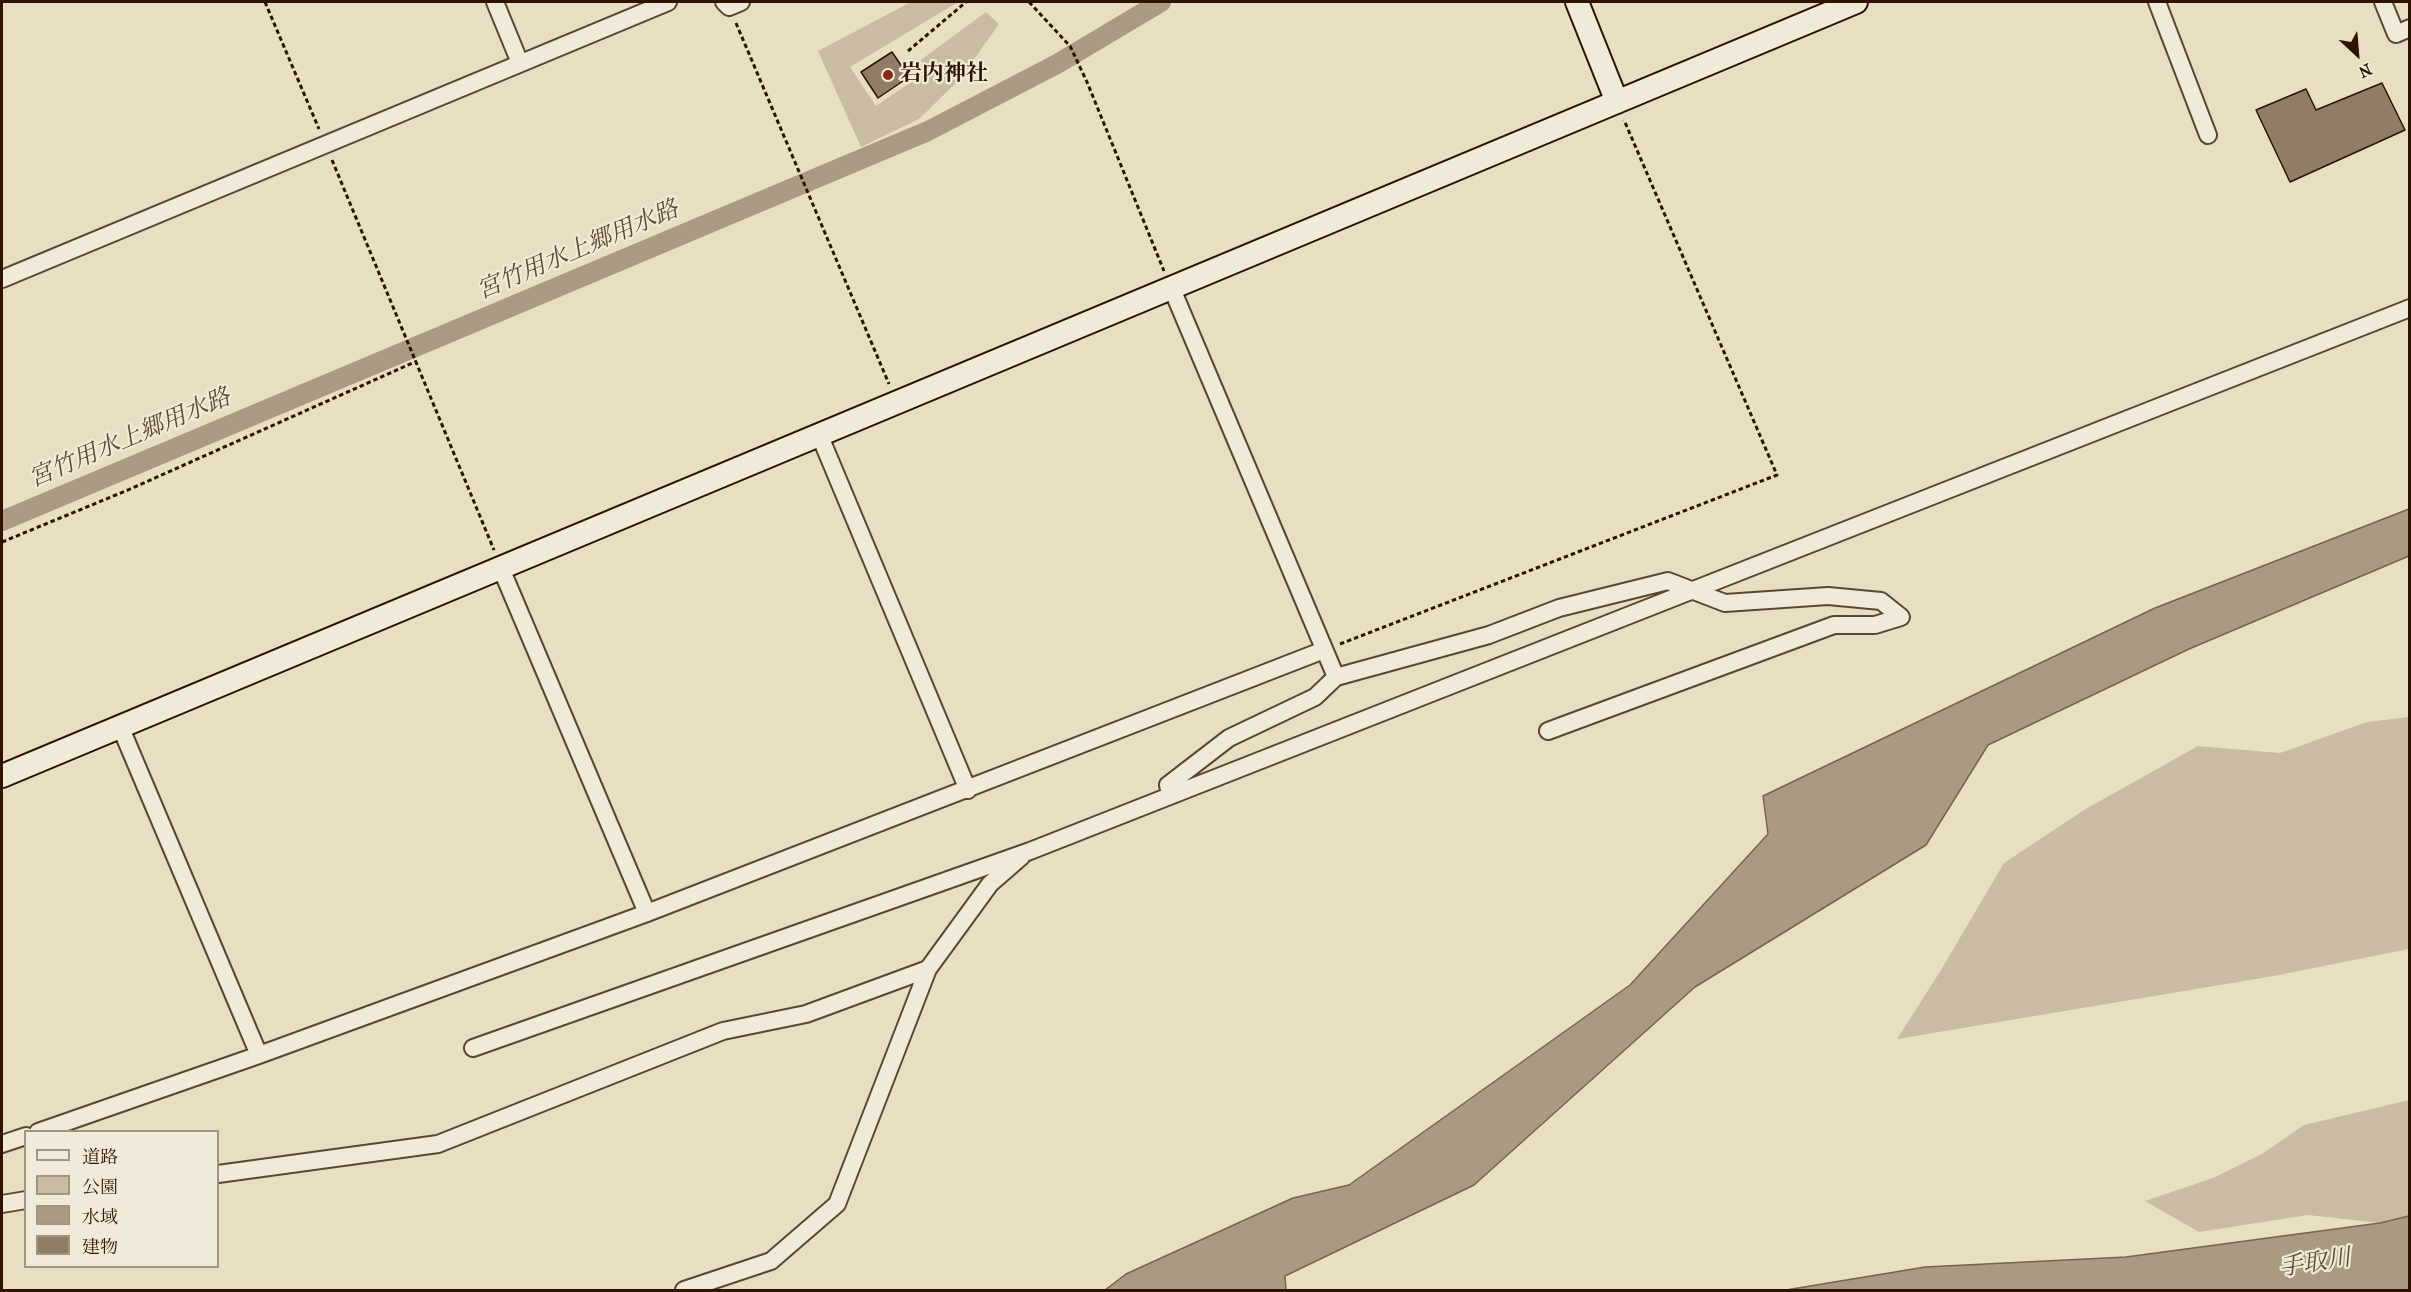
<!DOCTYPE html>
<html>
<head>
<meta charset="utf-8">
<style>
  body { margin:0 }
  #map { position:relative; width:2411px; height:1292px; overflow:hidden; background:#e8dfc3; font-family:"IM FELL French Canon","Noto Serif JP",serif }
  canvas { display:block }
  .frame { position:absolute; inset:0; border:3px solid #2f1300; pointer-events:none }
  .legend { position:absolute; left:24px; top:1130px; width:195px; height:138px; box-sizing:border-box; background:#f0ead8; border:2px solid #a39482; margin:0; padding:8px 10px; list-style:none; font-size:18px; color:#2f1300 }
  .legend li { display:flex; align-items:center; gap:12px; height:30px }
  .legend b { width:30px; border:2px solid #a39482 }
  .north { position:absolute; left:2327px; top:24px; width:60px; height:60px; -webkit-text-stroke:4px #f0ead8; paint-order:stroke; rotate:154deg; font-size:16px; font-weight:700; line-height:24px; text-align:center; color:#2f1300 }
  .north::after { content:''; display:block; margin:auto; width:21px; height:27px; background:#2f1300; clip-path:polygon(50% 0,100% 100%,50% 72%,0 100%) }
</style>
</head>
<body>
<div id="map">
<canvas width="2411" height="1292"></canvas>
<div class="frame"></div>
<ul class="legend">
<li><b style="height:8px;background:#f0ead8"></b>道路</li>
<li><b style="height:16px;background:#c9bca2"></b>公園</li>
<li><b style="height:16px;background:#a99a81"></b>水域</li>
<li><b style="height:16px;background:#8f7d65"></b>建物</li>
</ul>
<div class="north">N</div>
</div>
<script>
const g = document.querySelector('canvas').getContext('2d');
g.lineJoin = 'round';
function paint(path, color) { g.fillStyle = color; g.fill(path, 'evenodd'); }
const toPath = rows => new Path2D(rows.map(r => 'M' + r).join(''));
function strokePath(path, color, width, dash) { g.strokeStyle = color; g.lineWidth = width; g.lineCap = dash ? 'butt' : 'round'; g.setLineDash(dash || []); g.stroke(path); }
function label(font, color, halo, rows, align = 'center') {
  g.font = font + ' "IM FELL French Canon","Noto Serif JP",serif'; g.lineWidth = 4.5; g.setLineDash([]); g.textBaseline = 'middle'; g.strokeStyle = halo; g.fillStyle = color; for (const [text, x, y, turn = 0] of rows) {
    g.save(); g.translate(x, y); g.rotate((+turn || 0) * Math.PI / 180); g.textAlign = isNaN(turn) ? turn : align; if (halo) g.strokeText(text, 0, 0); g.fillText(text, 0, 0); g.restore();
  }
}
const green = toPath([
  [911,2,958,2,850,67,876,106,914,80,914,65,986,12,999,24,960,79,919,119,861,147,818,51],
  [2409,717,2409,949,2274,976,1897,1039,1941,970,2004,863,2084,810,2198,746,2280,753,2367,722],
  [2409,1100,2409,1216,2380,1223,2308,1215,2199,1232,2145,1201,2213,1178,2262,1154,2304,1125]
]);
const water = toPath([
  [2409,509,2409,556,2189,649,1988,745,1926,845,1695,987,1474,1185,1285,1276,1286,1290,1105,1290,1126,1274,1293,1198,1349,1185,1630,985,1768,834,1763,796,2155,608,2409,509],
  [2409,1216,2409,1290,1786,1290,1925,1267,2126,1257,2380,1223,2409,1216]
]);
const canal = toPath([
  [2,521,928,131,1057,64,1161,2]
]);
const building = toPath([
  [892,52,909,77,878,98,861,72,892,52],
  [2382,83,2405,130,2290,182,2256,110,2306,89,2316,110,2382,83]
]);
const path = toPath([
  [265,2,319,129],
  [1029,2,1070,46,1087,82,1164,271],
  [736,23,889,384],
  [908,51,966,2],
  [332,160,494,550],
  [2,542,128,490,417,361],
  [1340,644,1777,475,1624,120]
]);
const street = toPath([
  [495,2,520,63],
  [724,2,729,7,741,2],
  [2157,2,2208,135],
  [2383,2,2396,34,2410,28],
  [2,279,668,2],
  [1172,289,1336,677],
  [819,434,968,790],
  [500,566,647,913],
  [120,726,259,1055],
  [1170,795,1168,785,1229,738,1315,697,1336,677,1489,635,1559,608,1668,581,1725,603,1828,596,1881,601,1901,617,1875,625,1834,625,1548,731],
  [473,1048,1030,851,2410,308],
  [38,1132,259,1055,647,913,1324,650],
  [2,1144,26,1136],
  [218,1174,438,1144,723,1031,806,1014,928,969],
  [2,1204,26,1200],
  [684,1290,771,1261,837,1204,928,969,990,884,1021,857]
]);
const secondary = toPath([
  [1577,2,1617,102],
  [2,776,1856,2]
]);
const markers = [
  [888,75,6,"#8f2418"]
];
const poiNames = [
  ["岩内神社",900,75]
];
const waterNames = [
  ["宮竹用水上郷用水路",578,251,-23],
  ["宮竹用水上郷用水路",130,439,-23],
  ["手取川",2315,1264,-9]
];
paint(green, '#c9bca2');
paint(water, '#a99a81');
strokePath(water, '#78644d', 1.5);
strokePath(canal, '#a99a81', 20);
paint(building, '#8f7d65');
strokePath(building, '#2f1300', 1.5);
strokePath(street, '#5d4631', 20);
strokePath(secondary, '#2f1300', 26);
strokePath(path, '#2f1300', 3, [4.5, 3]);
strokePath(street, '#f0ead8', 16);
strokePath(secondary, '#f0ead8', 22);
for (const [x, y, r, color] of markers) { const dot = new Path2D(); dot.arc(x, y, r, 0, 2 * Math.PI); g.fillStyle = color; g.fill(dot); strokePath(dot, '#f0ead8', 2); }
label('bold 22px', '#2f1300', '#f0ead8', poiNames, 'left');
label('italic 24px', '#604934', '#f0ead8', waterNames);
</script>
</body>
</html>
